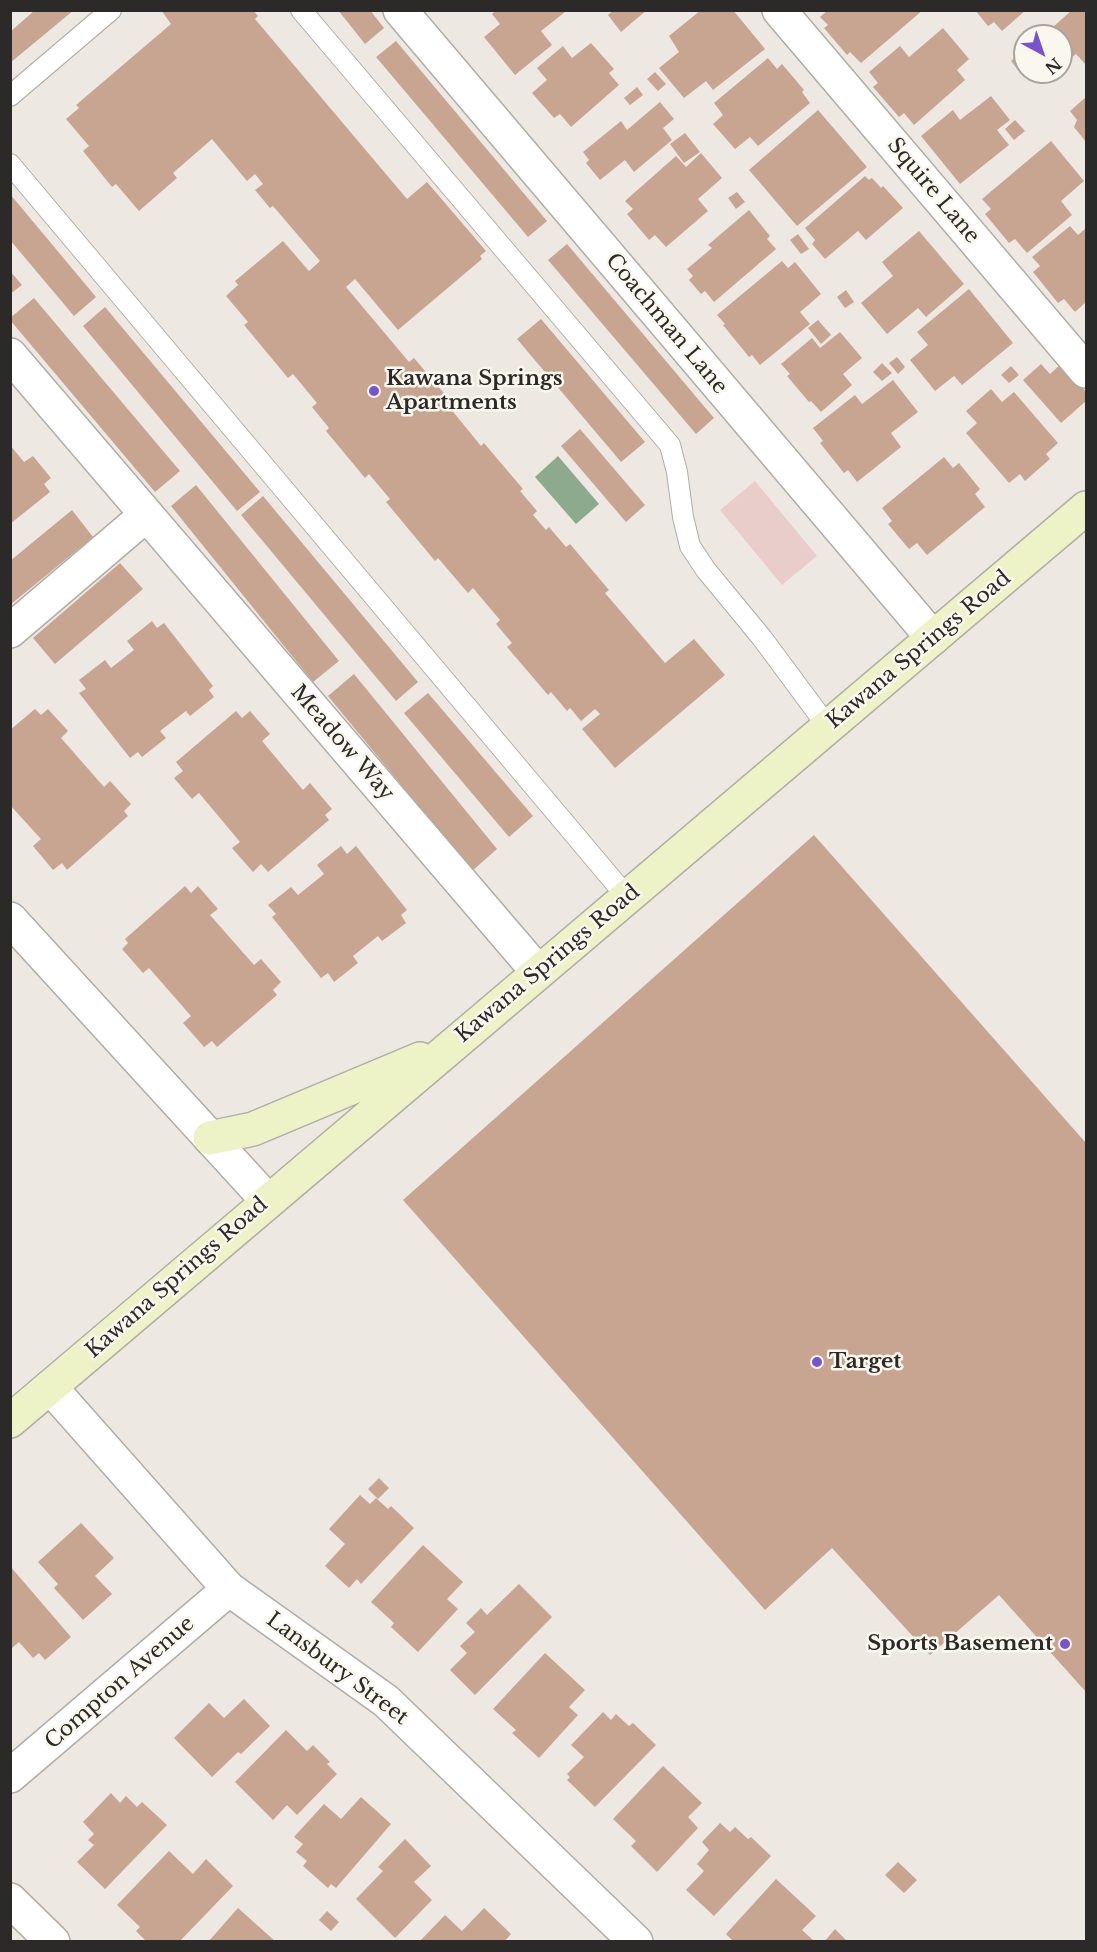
<!DOCTYPE html>
<html>
<head>
<meta charset="utf-8">
<style>
  body { margin:0 }
  #map { position:relative; width:1097px; height:1952px; overflow:hidden; background:#ede9e2; font-family:"Libre Baskerville",serif }
  canvas { display:block }
  .frame { position:absolute; inset:0; border:12px solid #2c2a28; pointer-events:none }
  .north { position:absolute; left:1013px; top:24px; width:60px; height:60px; box-sizing:border-box; background:#faf7ef; border:2px solid #a8a59f; border-radius:50%; rotate:140deg; font-size:16px; font-weight:700; line-height:24px; text-align:center; color:#2c2a28 }
  .north::after { content:''; display:block; margin:auto; width:21px; height:27px; background:#7853cd; clip-path:polygon(50% 0,100% 100%,50% 72%,0 100%) }
</style>
</head>
<body>
<div id="map">
<canvas width="1097" height="1952"></canvas>
<div class="frame"></div>
<div class="north">N</div>
</div>
<script>
const g = document.querySelector('canvas').getContext('2d');
g.lineJoin = 'round';
function paint(path, color) { g.fillStyle = color; g.fill(path, 'evenodd'); }
const toPath = rows => new Path2D(rows.map(r => 'M' + r).join(''));
function strokePath(path, color, width, dash) { g.strokeStyle = color; g.lineWidth = width; g.lineCap = dash ? 'butt' : 'round'; g.setLineDash(dash || []); g.stroke(path); }
function label(font, color, halo, rows, align = 'center') {
  g.font = font + ' "Libre Baskerville",serif'; g.lineWidth = 5; g.setLineDash([]); g.textBaseline = 'middle'; g.strokeStyle = halo; g.fillStyle = color; for (const [text, x, y, turn = 0] of rows) {
    g.save(); g.translate(x, y); g.rotate((+turn || 0) * Math.PI / 180); g.textAlign = isNaN(turn) ? turn : align; if (halo) g.strokeText(text, 0, 0); g.fillText(text, 0, 0); g.restore();
  }
}
const green = toPath([
  [755,481,817,556,782,585,720,510]
]);
const water = toPath([
  [558,456,599,504,576,524,535,477]
]);
const building = toPath([
  [35,10,74,10,10,63,10,32],
  [161,10,253,10,258,16,255,19,407,199,427,182,486,251,480,256,482,259,398,330,355,279,346,287,409,362,414,358,454,405,450,408,481,446,484,443,523,489,520,491,537,511,533,515,546,530,549,527,566,547,570,544,609,590,605,593,665,663,694,639,725,675,615,768,582,729,600,714,595,709,581,721,570,708,567,711,551,692,548,695,507,647,512,643,496,624,500,620,473,588,468,593,438,558,435,561,386,502,390,499,369,474,365,478,326,431,329,428,312,407,317,403,293,374,288,378,244,325,248,322,226,296,238,285,235,281,283,241,309,271,320,261,273,206,270,208,255,190,263,184,255,174,247,181,212,139,173,173,177,178,139,211,116,184,112,187,83,151,89,146,66,119,79,108,76,105,171,24],
  [338,10,370,10,384,28,365,44],
  [496,10,564,10,565,12,541,31,552,45,515,75,484,37,500,24,492,14],
  [614,10,647,10,621,32,608,15],
  [701,10,733,10,765,49,713,90,706,81,684,98,659,68,679,52,669,36],
  [828,10,923,10,861,63,850,52,847,55,824,28,828,25,820,17],
  [975,10,1026,10,1002,31,994,22,988,26],
  [1072,10,1086,10,1086,65,1076,54,1061,66,1061,36,1043,36],
  [943,28,969,59,957,70,965,80,914,125,904,113,899,117,873,87,878,83,869,72,900,46,909,57],
  [396,41,547,221,528,237,376,57],
  [591,43,614,69,609,73,619,85,571,127,560,114,554,118,532,93,547,80,537,68,563,46,572,58],
  [1021,53,1025,57,1025,64,1018,70,1011,61],
  [768,58,777,69,782,64,804,90,802,92,810,103,758,146,750,137,735,149,713,124,723,115,714,103],
  [655,72,666,84,658,91,647,79],
  [1031,72,1054,72,1041,83],
  [637,87,643,95,630,105,624,98],
  [991,96,1010,120,997,130,1009,145,960,184,921,136,953,110,960,120],
  [1086,97,1086,142,1074,127,1077,120,1070,111],
  [660,102,674,119,663,128,672,140,634,172,625,160,600,180,586,163,589,160,583,152,621,121,627,130],
  [818,110,867,167,797,226,749,170],
  [1015,120,1025,131,1014,140,1005,129],
  [685,133,700,152,684,163,670,144],
  [1051,141,1084,181,1061,201,1072,215,1027,253,1015,239,1009,243,985,214,991,209,982,199],
  [701,153,722,178,698,199,708,211,666,247,655,235,649,240,627,214,633,209,625,201,676,156,686,167],
  [865,176,869,180,872,178,881,188,883,186,903,208,866,240,858,231,825,259,812,244,815,240,805,228],
  [737,192,745,202,736,209,728,198],
  [10,194,96,297,74,316,10,240],
  [749,210,770,236,767,239,776,249,714,302,705,291,701,294,689,280,693,276,687,269,712,248,708,245],
  [1070,226,1078,235,1086,228,1086,302,1075,312,1064,299,1058,303,1033,272,1040,266,1032,257],
  [919,231,964,284,926,317,918,308,887,334,861,303,893,276,882,262],
  [798,234,809,249,801,254,790,240],
  [567,244,714,418,696,434,548,260],
  [782,261,788,268,795,262,821,294,800,312,810,324,760,365,752,355,749,357,723,325,725,324,717,315],
  [10,271,22,285,10,294],
  [969,289,1013,343,962,385,954,376,935,391,910,360,928,345,917,332],
  [846,290,854,302,845,308,837,297],
  [34,298,180,471,155,492,10,320,10,318],
  [105,307,260,492,237,511,83,326],
  [541,319,645,442,621,462,517,339],
  [818,320,831,335,821,344,808,328],
  [840,332,862,358,843,374,852,385,821,412,811,401,809,402,787,376,790,374,781,364,812,338,820,348],
  [897,357,905,367,898,374,889,363],
  [882,363,892,373,882,381,873,372],
  [1062,363,1086,392,1086,401,1061,423,1023,380,1041,364,1050,374],
  [1011,366,1019,375,1009,383,1001,375],
  [893,380,918,412,891,433,901,447,857,482,848,470,844,473,820,443,823,441,813,428,855,395,862,404],
  [991,389,1002,402,1014,392,1058,443,1046,454,1050,459,1025,481,1020,474,1009,483,966,433,977,423,966,411],
  [580,429,645,505,626,522,561,446],
  [10,445,24,462,33,456,51,478,44,484,50,492,10,524],
  [944,457,953,468,959,463,980,489,975,494,985,507,927,555,917,543,909,549,888,524,892,521,882,508],
  [196,485,339,661,313,682,171,506],
  [263,496,418,682,396,701,241,515],
  [72,510,93,537,10,605,10,561],
  [120,563,143,589,55,664,33,638],
  [152,621,157,628,164,623,213,686,209,690,214,697,190,716,186,711,160,731,166,738,142,757,138,752,130,758,79,693,86,689,79,680,105,660,111,668,134,650,127,641],
  [354,674,497,849,472,871,328,696],
  [428,693,533,816,509,837,404,713],
  [35,709,41,715,48,709,68,731,61,738,104,787,110,781,131,804,124,811,128,816,67,870,62,863,53,870,33,846,41,839,10,805,10,730],
  [236,711,242,718,250,711,270,734,262,741,303,790,310,783,332,809,325,815,329,820,268,872,261,864,253,872,232,848,240,842,199,793,192,799,174,778,183,771,176,762],
  [814,835,1086,1143,1086,1692,999,1595,930,1655,832,1548,765,1610,403,1200],
  [341,846,347,854,356,846,407,910,401,915,406,923,382,941,378,936,353,956,358,963,334,982,328,973,321,978,272,917,276,914,268,905,291,887,298,895,324,874,317,865],
  [185,886,191,893,198,886,218,909,210,915,254,965,261,959,281,982,273,990,277,995,217,1047,212,1041,204,1047,183,1023,191,1016,149,968,143,973,122,949,128,943,125,939],
  [379,1478,389,1488,378,1499,368,1489],
  [360,1495,370,1504,376,1498,388,1509,391,1506,414,1528,361,1584,357,1579,349,1588,325,1566,345,1544,329,1529],
  [81,1523,114,1558,95,1576,112,1594,83,1620,54,1588,58,1584,38,1562],
  [423,1545,463,1582,447,1599,458,1609,418,1652,391,1627,394,1623,371,1602],
  [10,1566,71,1637,45,1660,39,1653,33,1658,19,1642,12,1648,10,1646],
  [519,1584,552,1617,475,1695,450,1670,467,1653,460,1646,475,1632,466,1623,481,1608,487,1615],
  [545,1653,585,1690,569,1707,578,1715,539,1758,512,1733,516,1730,493,1709],
  [244,1699,270,1726,241,1754,238,1752,212,1777,174,1738,209,1703,224,1718],
  [603,1712,611,1720,616,1714,629,1726,633,1723,656,1745,595,1807,567,1780,570,1777,567,1774,584,1757,571,1745],
  [286,1730,307,1751,313,1745,330,1762,327,1764,337,1774,297,1815,287,1805,273,1820,235,1782],
  [663,1766,702,1803,688,1817,698,1828,657,1872,631,1846,636,1841,613,1819],
  [111,1793,120,1803,126,1796,137,1807,142,1802,167,1825,105,1889,77,1862,94,1845,88,1840,94,1834,83,1822],
  [361,1797,391,1824,336,1888,331,1884,328,1888,303,1866,307,1861,296,1852,303,1844,294,1837,324,1804,341,1819],
  [720,1823,730,1832,735,1827,748,1839,751,1837,771,1856,714,1916,686,1890,704,1871,697,1864,709,1850,702,1842],
  [405,1839,431,1866,414,1882,432,1900,395,1938,356,1899,383,1871,378,1867],
  [169,1851,193,1874,206,1859,233,1886,179,1942,147,1942,136,1931,140,1927,117,1905],
  [898,1862,917,1880,904,1893,885,1875],
  [776,1879,816,1916,802,1930,813,1940,811,1942,734,1942,726,1934],
  [238,1908,276,1942,208,1942],
  [484,1908,511,1934,504,1942,419,1942,445,1915,462,1931],
  [327,1911,339,1922,331,1931,319,1920],
  [835,1929,848,1942,824,1942]
]);
const lane = toPath([
  [301,10,670,445,677,472,683,517,690,546,706,570,762,638,828,727],
  [10,96,111,10],
  [10,164,627,897]
]);
const street = toPath([
  [400,10,933,638],
  [779,10,1086,371],
  [10,355,538,972],
  [10,631,146,515],
  [10,919,268,1201],
  [50,1387,229,1589,386,1701,636,1942],
  [10,1776,229,1589],
  [10,1900,53,1942]
]);
const secondary = toPath([
  [210,1138,253,1129,420,1059],
  [10,1421,1086,508]
]);
const markers = [
  [374,391,6,"#7853cd"],
  [817,1362,6,"#7853cd"],
  [1065,1644,6,"#7853cd"]
];
const streetNames = [
  ["Squire Lane",933,191,50],
  ["Coachman Lane",666,324,50],
  ["Kawana Springs Road",919,650,-40],
  ["Meadow Way",342,743,49],
  ["Kawana Springs Road",548,964,-40],
  ["Kawana Springs Road",177,1278,-41],
  ["Lansbury Street",337,1669,37],
  ["Compton Avenue",120,1683,-41]
];
const poiNames = [
  ["Kawana Springs",386,379],
  ["Apartments",386,403],
  ["Target",829,1362],
  ["Sports Basement",1053,1644,"right"]
];
paint(green, '#e9cdca');
paint(water, '#8da98e');
paint(building, '#c7a590');
strokePath(lane, '#b0ada6', 22);
strokePath(street, '#b0ada6', 36);
strokePath(secondary, '#b0ada6', 36);
strokePath(lane, '#fff', 20);
strokePath(street, '#fff', 33);
strokePath(secondary, '#edf2c7', 33);
for (const [x, y, r, color] of markers) { const dot = new Path2D(); dot.arc(x, y, r, 0, 2 * Math.PI); g.fillStyle = color; g.fill(dot); strokePath(dot, '#faf7ef', 2); }
label('21px', '#2c2a28', '#faf7ef', streetNames);
label('bold 21px', '#2c2a28', '#faf7ef', poiNames, 'left');
</script>
</body>
</html>
